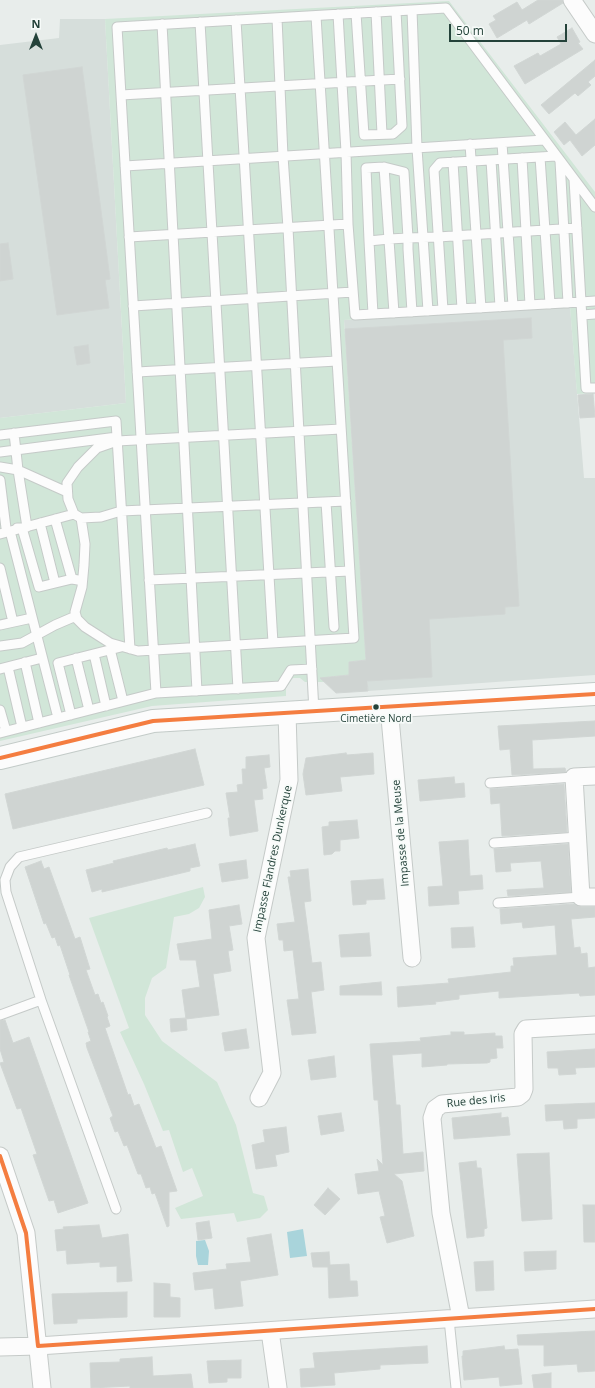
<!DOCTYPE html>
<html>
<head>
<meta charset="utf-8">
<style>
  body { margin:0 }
  #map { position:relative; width:595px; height:1388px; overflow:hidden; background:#e8edeb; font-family:"Open Sans",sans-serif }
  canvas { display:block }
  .north { position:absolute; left:16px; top:16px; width:40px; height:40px; -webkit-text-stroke:3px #f7fbf9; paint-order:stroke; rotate:0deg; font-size:11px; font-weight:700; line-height:16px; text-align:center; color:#24423a }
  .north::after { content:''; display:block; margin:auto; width:14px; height:18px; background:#24423a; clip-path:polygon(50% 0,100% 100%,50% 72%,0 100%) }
  .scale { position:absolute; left:449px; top:24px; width:118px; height:18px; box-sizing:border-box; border:2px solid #24423a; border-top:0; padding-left:5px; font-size:12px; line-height:14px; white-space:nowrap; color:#24423a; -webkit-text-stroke:3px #f7fbf9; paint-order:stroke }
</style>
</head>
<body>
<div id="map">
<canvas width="595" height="1388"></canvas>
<div class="north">N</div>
<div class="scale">50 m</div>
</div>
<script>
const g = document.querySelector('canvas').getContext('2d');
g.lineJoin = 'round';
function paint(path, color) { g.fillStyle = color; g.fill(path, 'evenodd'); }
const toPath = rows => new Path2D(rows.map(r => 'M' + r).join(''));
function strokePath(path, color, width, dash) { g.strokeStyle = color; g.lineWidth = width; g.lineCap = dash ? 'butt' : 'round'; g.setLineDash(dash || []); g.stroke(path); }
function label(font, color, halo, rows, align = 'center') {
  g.font = font + ' "Open Sans",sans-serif'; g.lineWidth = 3.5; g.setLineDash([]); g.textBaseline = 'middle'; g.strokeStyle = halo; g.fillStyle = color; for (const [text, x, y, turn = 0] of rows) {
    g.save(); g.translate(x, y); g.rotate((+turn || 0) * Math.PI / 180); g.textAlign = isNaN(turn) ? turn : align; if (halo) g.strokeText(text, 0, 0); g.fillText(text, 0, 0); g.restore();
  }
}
const built = toPath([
  [60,19,105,19,126,403,0,418,0,45,59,38],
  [570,307,584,478,595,478,595,675,368,691,344,320]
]);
const green = toPath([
  [449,1,595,192,595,393,577,394,570,307,344,320,366,660,349,662,349,675,329,677,324,682,305,682,300,678,293,678,286,688,286,696,152,706,0,741,0,418,126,403,105,19],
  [203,887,205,897,199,908,189,914,174,917,166,968,152,978,145,998,145,1015,162,1041,217,1082,236,1125,253,1193,264,1196,268,1210,260,1218,237,1222,234,1213,181,1219,175,1208,203,1196,192,1168,183,1172,169,1130,163,1131,144,1084,120,1032,129,1028,89,918]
]);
const water = toPath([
  [303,1229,307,1256,290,1258,287,1232],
  [205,1240,209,1251,208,1265,198,1265,196,1256,196,1241]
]);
const building = toPath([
  [538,0,562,0,563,3,529,24,527,20,497,38,489,24,496,20,493,16,517,2,522,10,538,0],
  [572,28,580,42,578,43,583,49,525,84,514,66,538,53,540,56,561,44,557,37,572,28],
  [595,60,595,76,588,82,591,85,578,96,575,93,549,114,541,105,595,60],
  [82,67,110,279,105,280,109,308,57,315,23,75,82,67],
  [595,119,595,145,582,156,570,140,564,145,554,132,565,122,576,135,595,119],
  [8,243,13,279,0,281,0,244,8,243],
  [531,318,532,338,503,340,519,606,505,607,505,614,429,619,432,677,367,681,368,691,336,693,320,678,349,675,349,662,366,660,345,329,531,318],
  [88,345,90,363,77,365,74,347,88,345],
  [593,394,595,417,580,418,578,395,593,394],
  [595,721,595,736,532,740,533,769,565,768,566,772,512,775,510,749,500,750,498,726,595,721],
  [195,749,204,785,13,829,5,794,195,749],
  [346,753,347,755,373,753,374,774,340,777,342,791,306,795,303,774,306,758,346,753],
  [269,755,270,767,264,768,267,788,262,789,263,799,254,800,258,831,230,836,228,818,230,818,226,793,238,792,237,785,243,784,242,769,246,769,246,757,269,755],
  [454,777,455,784,464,783,465,797,420,801,418,780,454,777],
  [564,784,567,832,502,836,500,803,491,804,490,789,564,784],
  [357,820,359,838,340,840,340,851,335,851,332,854,324,855,322,827,329,826,329,822,357,820],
  [468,840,470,876,482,875,483,889,458,891,459,904,429,906,428,887,443,886,439,842,468,840],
  [195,844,200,866,190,868,190,871,102,892,102,889,92,892,86,870,114,863,113,861,167,848,168,850,195,844],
  [568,844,571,892,508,896,507,890,544,888,541,861,510,863,511,871,496,872,494,849,568,844],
  [246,860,248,878,222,882,219,864,246,860],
  [41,861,44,869,49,867,75,939,80,937,90,969,86,970,95,995,98,994,101,1003,103,1002,108,1016,107,1017,110,1026,105,1028,128,1095,130,1094,134,1106,139,1104,156,1148,161,1146,177,1191,169,1192,169,1226,167,1227,155,1193,152,1194,150,1187,146,1188,141,1174,138,1174,127,1145,124,1146,118,1131,115,1132,110,1118,113,1116,87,1048,86,1043,91,1041,88,1032,89,1032,69,975,70,975,60,945,58,946,55,937,52,938,46,923,44,924,25,867,41,861],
  [308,869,311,901,304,902,312,963,321,962,324,990,311,992,316,1033,292,1035,287,1000,299,999,293,950,284,951,283,940,279,940,277,924,295,922,288,877,291,877,290,871,308,869],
  [383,879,385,899,366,900,366,904,353,905,351,881,383,879],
  [574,904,581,907,595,907,595,917,571,919,574,948,580,947,581,954,587,953,588,968,595,967,595,995,580,996,579,993,499,998,499,991,459,995,459,999,435,1002,436,1004,398,1007,397,987,449,983,448,979,511,972,511,966,514,966,513,958,557,955,555,925,523,928,522,922,501,924,500,909,574,904],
  [239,905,242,924,229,926,233,950,228,951,231,971,213,974,219,1015,186,1019,182,990,200,987,196,960,180,960,177,944,212,939,209,910,239,905],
  [473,927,475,947,452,948,451,928,473,927],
  [369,933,371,956,341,957,339,935,369,933],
  [381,982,382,995,340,995,340,986,381,982],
  [186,1018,187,1030,171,1032,170,1019,186,1018],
  [5,1020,13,1043,29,1037,88,1203,58,1213,54,1200,49,1201,33,1155,37,1154,21,1108,17,1109,0,1063,4,1062,0,1049,0,1021,5,1020],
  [246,1029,249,1048,225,1051,222,1033,246,1029],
  [451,1032,464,1032,464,1035,495,1033,495,1036,502,1036,503,1048,496,1048,497,1058,490,1059,490,1062,487,1063,447,1064,447,1065,422,1067,422,1053,392,1055,396,1105,400,1105,403,1154,423,1152,424,1171,394,1174,402,1181,414,1236,387,1243,380,1217,385,1216,379,1191,358,1194,355,1174,379,1171,377,1159,383,1165,378,1100,374,1100,370,1044,421,1041,420,1038,451,1035,451,1032],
  [595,1049,595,1067,575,1068,576,1074,559,1075,558,1068,548,1068,547,1052,595,1049],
  [334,1056,336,1077,311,1080,308,1060,334,1056],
  [595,1103,595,1118,577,1119,577,1128,564,1129,563,1120,546,1121,545,1105,595,1103],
  [341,1113,344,1131,321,1135,318,1116,341,1113],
  [501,1113,501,1118,508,1117,510,1135,454,1139,452,1118,501,1113],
  [286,1127,289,1152,275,1155,277,1166,256,1169,252,1145,265,1142,263,1130,286,1127],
  [549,1153,552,1219,522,1221,517,1154,549,1153],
  [476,1161,477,1168,481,1168,487,1228,484,1229,484,1236,467,1238,459,1163,476,1161],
  [328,1188,340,1199,325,1215,314,1205,328,1188],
  [583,1205,595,1205,595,1242,584,1242,583,1205],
  [209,1221,212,1238,198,1240,196,1223,209,1221],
  [99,1225,102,1238,128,1234,132,1281,117,1282,117,1266,100,1267,100,1262,67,1264,66,1250,57,1251,55,1230,64,1229,63,1227,99,1225],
  [271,1234,278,1275,240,1281,243,1306,215,1309,213,1288,195,1290,193,1273,227,1269,226,1264,251,1262,247,1238,271,1234],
  [556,1251,556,1269,525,1271,524,1252,556,1251],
  [329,1252,330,1265,349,1264,350,1281,357,1281,358,1296,329,1298,328,1267,313,1267,311,1253,329,1252],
  [493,1261,494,1290,476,1291,474,1262,493,1261],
  [154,1283,170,1284,170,1297,180,1298,180,1317,154,1317,154,1283],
  [127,1292,127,1317,77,1319,77,1323,54,1324,52,1294,127,1292],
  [595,1331,595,1371,578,1372,577,1364,544,1366,544,1345,518,1345,517,1335,595,1331],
  [427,1346,428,1363,380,1365,380,1369,334,1373,335,1385,301,1387,300,1369,315,1368,313,1353,427,1346],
  [504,1346,505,1350,518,1349,522,1384,500,1386,499,1377,464,1380,462,1356,463,1356,463,1351,504,1346],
  [152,1357,153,1376,191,1374,193,1388,130,1388,130,1386,91,1388,90,1363,120,1362,120,1359,152,1357],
  [241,1360,241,1378,227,1378,227,1382,209,1383,207,1361,241,1360],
  [551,1373,551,1388,534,1388,532,1375,551,1373]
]);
const service = toPath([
  [412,10,417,148,428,311],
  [376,12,382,134],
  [356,13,364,135,393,134,402,126,396,11],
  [338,14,346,152,348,224,355,315,581,302,586,388,595,388],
  [277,18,283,156,288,228,314,711],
  [236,20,273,643],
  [200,22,238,689],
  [162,24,197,691],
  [121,95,400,79],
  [502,143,513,306],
  [470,144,481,308],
  [540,157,550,304],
  [522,158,530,305],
  [491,160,500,307],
  [560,161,568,303],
  [453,162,462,309],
  [125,166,544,140],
  [384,167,394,313],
  [574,179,581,302,595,301],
  [129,237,348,224],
  [369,241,373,314],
  [133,306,353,292],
  [443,310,434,170,440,163,556,156],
  [412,312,408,249,408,238,404,172,384,167,366,168,369,241,389,239,408,238,438,237,545,230,577,228],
  [582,315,595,314],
  [137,372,337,361],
  [14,433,18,470,27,527],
  [0,435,116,421,130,649],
  [0,452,117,437],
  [0,467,18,470,67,492],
  [0,480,6,528],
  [326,502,334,627],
  [74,514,68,499,67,483,78,467,97,448,117,441,341,429],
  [81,518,85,544,84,565,82,587,75,612,77,619,85,627,110,643,138,651,354,638,316,16],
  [55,519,72,579,78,580],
  [40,523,55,583],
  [17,528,22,528,39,587,72,579],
  [10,531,58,718],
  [0,534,74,514,81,518,101,517,121,511,346,501],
  [0,568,13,622],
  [149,580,350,571],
  [0,625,32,618],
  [0,646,22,643,55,625,76,616],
  [110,649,123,701],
  [94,654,106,706],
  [76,658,89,710],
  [25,662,39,723],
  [8,667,22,727],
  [0,669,42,658],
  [156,693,117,27,446,8,595,207],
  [0,710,6,731],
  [71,715,58,663,121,647],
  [0,733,156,693,281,686,291,670,312,669],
  [490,783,574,777],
  [494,843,578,837],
  [498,903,581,897],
  [41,1000,116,1209],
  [0,1015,41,1000,6,892,5,880,10,867,19,857,207,813],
  [449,1319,456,1388]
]);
const minor = toPath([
  [572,0,595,34],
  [389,707,412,958],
  [595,776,574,777,581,897,595,897],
  [259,1098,272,1073,256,938,289,780,287,713],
  [0,1156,26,1233,42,1388],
  [461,1318,441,1213,432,1118,435,1109,442,1104,518,1097,522,1094,524,1089,523,1034,526,1029,595,1025],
  [270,1331,278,1388],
  [0,1347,38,1346,595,1309]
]);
const secondary = toPath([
  [0,758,153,721,595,694]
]);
const bus1 = toPath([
  [0,758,153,721,595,694],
  [0,1156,26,1233,38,1346],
  [38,1346,595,1309]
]);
const markers = [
  [376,707,3.5,"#24423a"]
];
const busNames = [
  ["Cimetière Nord",376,719]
];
const streetNames = [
  ["Impasse de la Meuse",401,833,-95],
  ["Impasse Flandres Dunkerque",273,859,-78],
  ["Rue des Iris",476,1101,-6]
];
paint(built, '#d6dedb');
paint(green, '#d1e6d8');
paint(water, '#a9d4db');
paint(building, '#cfd4d2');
strokePath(building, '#d1d6d4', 1);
strokePath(service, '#c5cac8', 11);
strokePath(minor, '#c5cac8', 19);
strokePath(secondary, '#c3cbc8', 24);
strokePath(service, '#fcfcfc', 9);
strokePath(minor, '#fcfcfc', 17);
strokePath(secondary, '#fcfcfc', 22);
strokePath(bus1, '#f47d40', 4);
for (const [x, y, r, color] of markers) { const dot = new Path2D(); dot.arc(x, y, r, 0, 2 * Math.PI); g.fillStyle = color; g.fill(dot); strokePath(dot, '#f7fbf9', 1.5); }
label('10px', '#24423a', '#f7fbf9', busNames);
label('11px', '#24423a', '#f7fbf9', streetNames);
</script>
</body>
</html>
